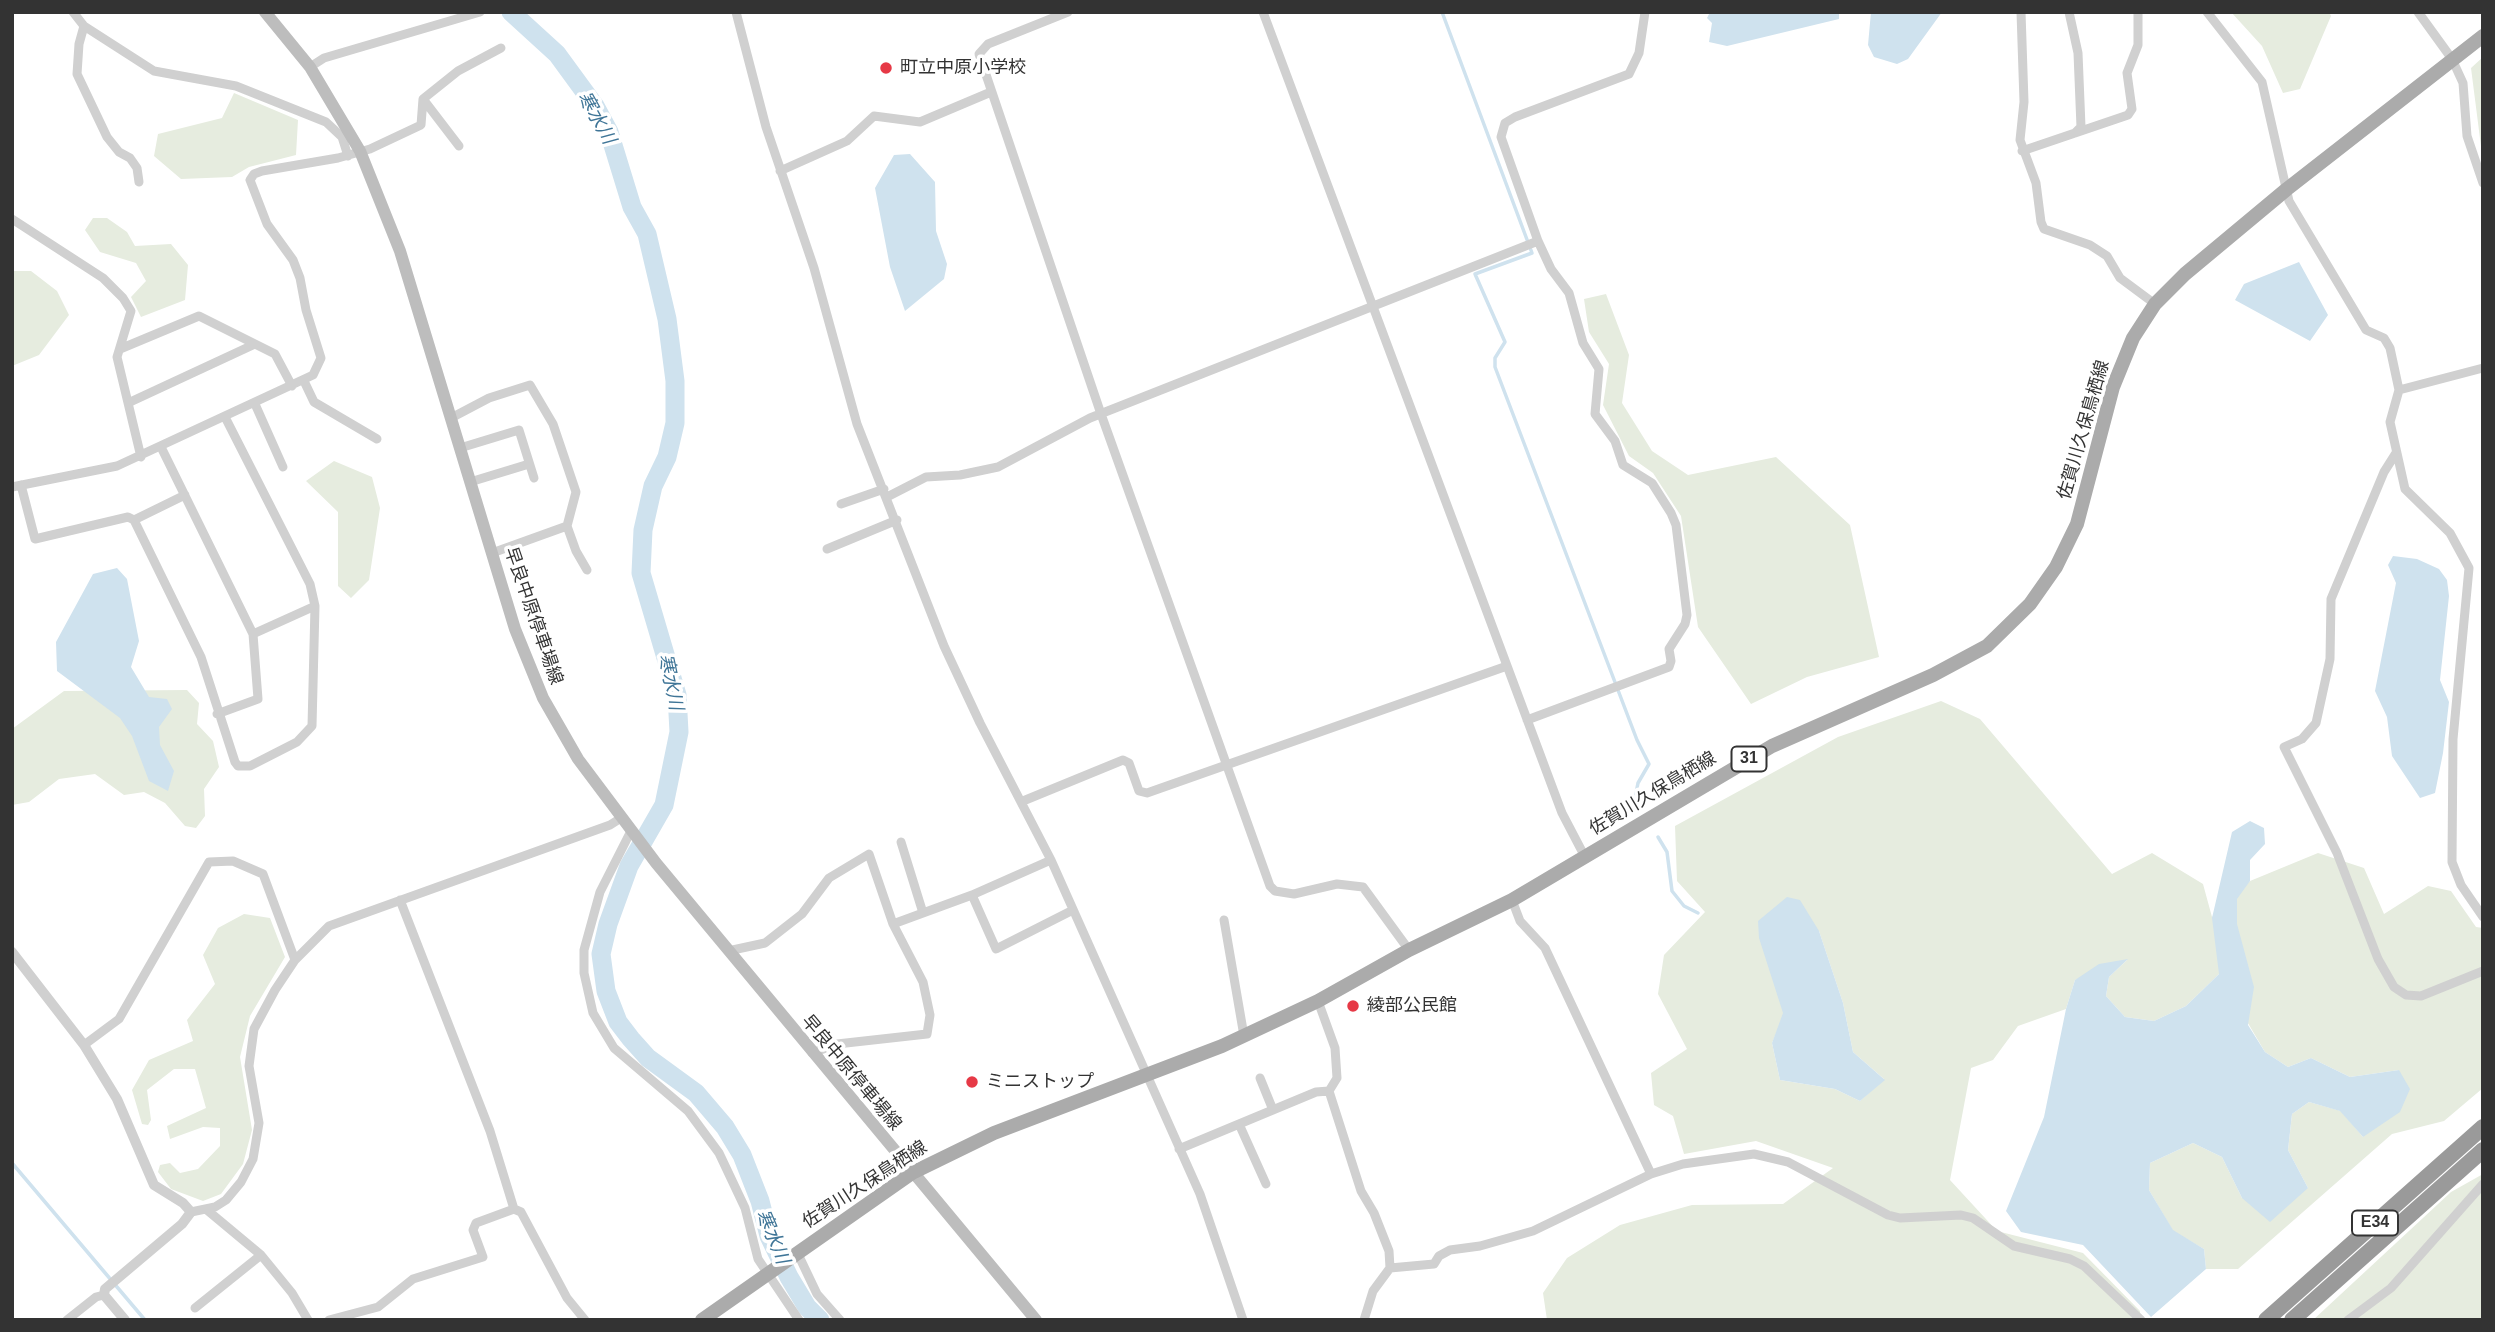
<!DOCTYPE html>
<html>
<head>
<meta charset="utf-8">
<style>
  body { margin:0 }
  #map { position:relative; width:2495px; height:1332px; overflow:hidden; background:#fff; font-family:Arial,sans-serif }
  canvas { display:block }
  .frame { position:absolute; inset:0; border:14px solid #333; pointer-events:none }
</style>
</head>
<body>
<div id="map">
<canvas width="2495" height="1332"></canvas>
<div class="frame"></div>
</div>
<script>
const g = document.querySelector('canvas').getContext('2d');
g.lineJoin = 'round';
function paint(path, color) { g.fillStyle = color; g.fill(path, 'evenodd'); }
const toPath = rows => new Path2D(rows.map(r => 'M' + r).join(''));
function strokePath(path, color, width, dash) { g.strokeStyle = color; g.lineWidth = width; g.lineCap = dash ? 'butt' : 'round'; g.setLineDash(dash || []); g.stroke(path); }
function label(font, color, halo, rows, align = 'center') {
  g.font = font + ' Arial,"Noto Sans JP",sans-serif'; g.lineWidth = 7; g.setLineDash([]); g.textBaseline = 'middle'; g.strokeStyle = halo; g.fillStyle = color; for (const [text, x, y, turn = 0] of rows) {
    g.save(); g.translate(x, y); g.rotate((+turn || 0) * Math.PI / 180); g.textAlign = isNaN(turn) ? turn : align; if (halo) g.strokeText(text, 0, 0); g.fillText(text, 0, 0); g.restore();
  }
}
const green = toPath([
  [2231,12,2329,12,2331,16,2300,89,2283,93,2262,46],
  [2483,57,2483,162,2471,68],
  [234,93,298,120,296,155,249,167,232,177,181,179,154,156,158,134,222,118],
  [93,218,107,218,127,232,135,246,171,244,188,265,185,300,141,317,131,297,146,281,136,263,100,252,85,230],
  [12,271,31,271,57,291,69,315,39,355,12,366],
  [1606,294,1629,355,1622,403,1652,451,1688,475,1776,457,1850,525,1879,657,1807,677,1751,704,1698,627,1681,516,1653,473,1629,456,1603,405,1609,364,1589,332,1584,299],
  [334,461,372,477,380,508,369,580,351,598,338,586,338,512,306,481],
  [187,690,199,703,197,724,213,741,219,767,204,789,205,816,196,828,185,826,165,803,144,792,124,795,95,774,59,779,29,802,12,805,12,729,64,691],
  [1941,701,1980,719,2112,874,2152,853,2203,884,2212,917,2250,881,2318,853,2364,868,2384,914,2428,886,2451,891,2476,927,2483,928,2483,1088,2444,1121,2392,1134,2238,1269,2206,1269,2204,1249,2173,1231,2149,1190,2150,1163,2193,1143,2222,1157,2242,1198,2308,1188,2288,1150,2292,1114,2309,1102,2341,1111,2363,1137,2399,1070,2350,1077,2311,1058,2288,1067,2265,1052,2219,974,2186,1006,2154,1021,2125,1017,2106,996,2109,977,2127,960,2075,980,2066,1009,2018,1026,1993,1060,1971,1068,1950,1180,1997,1231,2083,1253,2140,1311,2140,1320,1547,1320,1543,1293,1567,1258,1620,1225,1692,1205,1783,1204,1833,1168,1756,1141,1684,1154,1673,1116,1654,1105,1651,1073,1687,1049,1658,994,1664,955,1705,912,1677,881,1675,826,1838,737],
  [1819,931,1843,1003,1853,1052,1884,1079,1860,1101,1835,1089,1780,1080,1772,1043],
  [244,914,270,918,285,957,250,1016,240,1057,252,1130,243,1164,221,1194,203,1201,171,1189,158,1172,160,1165,170,1163,180,1173,198,1169,220,1146,220,1128,203,1127,170,1139,167,1126,206,1108,195,1069,174,1069,147,1090,151,1120,148,1125,142,1124,132,1090,149,1060,193,1041,187,1020,215,984,203,955,218,928],
  [2483,1174,2483,1320,2313,1320,2451,1192]
]);
const water = toPath([
  [1710,12,1839,12,1839,19,1727,46,1709,42,1712,23,1707,18],
  [1871,12,1942,12,1908,59,1897,64,1874,57,1868,45],
  [910,154,935,182,936,231,947,264,944,279,905,311,890,267,875,188,894,155],
  [2299,262,2328,315,2310,341,2235,300,2244,284],
  [2393,556,2417,559,2439,569,2447,580,2449,596,2440,680,2449,702,2443,753,2435,793,2420,798,2392,756,2387,717,2375,691,2396,583,2388,565],
  [117,568,127,579,139,641,131,667,149,697,167,699,172,709,159,727,160,745,174,771,168,791,149,781,132,736,120,718,57,671,56,642,93,574],
  [2250,821,2264,828,2265,844,2250,860,2250,881,2237,899,2237,924,2254,987,2248,1025,2265,1052,2288,1067,2311,1058,2350,1077,2399,1070,2410,1089,2400,1112,2363,1137,2340,1111,2309,1102,2292,1114,2288,1150,2308,1188,2270,1222,2242,1198,2222,1157,2193,1143,2150,1163,2149,1190,2173,1230,2204,1249,2206,1269,2151,1317,2083,1245,2021,1232,2006,1211,2044,1117,2066,1009,2075,980,2099,964,2128,959,2109,977,2106,996,2125,1017,2154,1021,2186,1006,2219,974,2212,918,2232,832],
  [1787,897,1800,900,1819,931,1843,1003,1853,1052,1885,1080,1860,1101,1835,1089,1780,1080,1772,1043,1783,1013,1759,938,1758,921]
]);
const stream = toPath([
  [1442,12,1532,253,1475,274,1505,342,1495,358,1495,367,1637,740,1649,764,1638,783,1635,798,1638,809],
  [1658,837,1667,852,1672,891,1684,906,1698,913],
  [12,1163,145,1320]
]);
const river = toPath([
  [511,12,557,54,595,106,609,132,632,207,647,234,667,319,675,381,675,423,667,457,653,486,643,530,641,573,677,695,679,732,664,805,629,866,608,924,601,954,606,991,618,1022,631,1039,648,1058,696,1093,725,1127,742,1155,760,1201,769,1236,789,1277,807,1307,820,1320]
]);
const minor = toPath([
  [73,12,84,26,79,44,77,74,107,137,119,152,130,158,137,168,139,182],
  [736,12,766,127,814,268,857,424,944,646,980,723,1051,860,1200,1194,1243,1320],
  [1068,12,988,44,979,54,1101,414,1270,886,1275,891,1294,894,1337,884,1363,887,1409,950],
  [1263,12,1562,813,1585,857],
  [2021,12,2024,102,2020,140,2036,183,2041,222,2044,229,2090,245,2107,256,2120,278,2155,304],
  [2069,12,2078,53,2081,127,2075,133],
  [2207,12,2262,82,2289,201,2366,330,2384,338,2390,348,2399,390,2390,422,2405,489,2450,533,2469,568,2453,739,2452,862,2461,885,2483,917],
  [2418,12,2452,59,2463,83,2467,136,2483,183],
  [84,26,154,71,236,86,326,122,342,137,348,156],
  [310,67,324,58,480,12],
  [423,99,459,146],
  [2022,151,2128,115,2132,109,2127,73,2138,45,2138,12],
  [780,171,847,141,874,116,920,122,991,92],
  [12,219,103,278,123,298,131,311,117,357,141,457],
  [120,349,199,316,275,354,292,386],
  [304,381,314,402,377,439],
  [2399,390,2483,368],
  [128,403,255,344],
  [255,404,283,467],
  [451,418,489,398,530,385,553,424,576,492,567,526],
  [161,447,253,634,258,699,217,714],
  [460,448,519,430,534,478],
  [2396,453,2384,472,2331,599,2330,659,2316,723,2302,739,2284,747,2337,853,2378,959,2394,987,2406,995,2421,996,2483,971],
  [470,482,529,464],
  [21,485,35,539,128,517,134,520,201,657,235,762,238,766,250,766,297,742,312,726,315,606,310,584,225,417],
  [12,487,117,466,313,375,321,358,306,310,300,278,293,260,267,224,250,180,254,174,262,171,338,158,370,149,421,125,423,99,458,71,501,48],
  [887,497,926,477,960,475,998,467,1090,418,1538,241],
  [841,504,884,489],
  [134,520,185,495],
  [827,549,897,520],
  [492,553,567,526,576,551,587,570],
  [253,634,315,606],
  [1527,720,1669,667,1671,661,1669,649,1685,624,1687,615,1676,525,1671,513,1652,483,1623,465,1615,441,1595,414,1599,369,1583,343,1569,293,1551,269,1538,241,1501,137,1505,123,1515,117,1629,74,1639,53,1645,12],
  [1023,801,1123,760,1129,763,1139,791,1147,793,1507,666],
  [631,831,600,892,584,950,584,973,593,1013,614,1048,688,1111,719,1153,745,1208,758,1259,799,1320],
  [901,842,923,913],
  [972,895,996,949,1073,910],
  [1512,900,1520,921,1545,948,1651,1174],
  [1224,920,1244,1036],
  [893,924,972,895,1051,860],
  [728,951,765,943,802,914,829,878,869,854,893,924,923,982,930,1015,927,1034,837,1044,812,1053],
  [1318,1001,1335,1048,1337,1078,1329,1091,1361,1191,1374,1213,1389,1251,1390,1268,1373,1291,1364,1320],
  [84,1045,119,1019,209,862,233,861,263,874,295,960],
  [1260,1078,1273,1110],
  [1239,1124,1266,1184],
  [1179,1149,1316,1092,1329,1091],
  [514,1209,521,1212,567,1298,585,1320],
  [207,1210,261,1255,292,1293,308,1320],
  [191,1212,215,1207,226,1200,241,1182,253,1159,259,1123,249,1066,254,1029,275,990,295,960,329,926,610,825,621,818],
  [797,1252,817,1294,840,1320],
  [1390,1268,1434,1264,1439,1256,1450,1250,1480,1246,1533,1231,1651,1174,1683,1164,1754,1154,1788,1162,1888,1215,1900,1218,1961,1215,1973,1218,2014,1246,2070,1259,2084,1266,2141,1320],
  [195,1308,261,1255],
  [67,1320,96,1297,104,1295],
  [329,1320,378,1307,413,1279,483,1257,473,1230,476,1223,514,1209,490,1131,400,900],
  [2348,1320,2391,1288,2483,1184]
]);
const tertiary = toPath([
  [12,952,84,1045,117,1099,154,1185,183,1203,191,1212,182,1224,105,1289,104,1295,125,1320]
]);
const secondary = toPath([
  [265,12,310,67,360,151,400,251,515,629,543,698,578,759,656,863,1036,1320]
]);
const primary = toPath([
  [702,1320,912,1173,994,1133,1222,1046,1318,1001,1409,950,1512,900,1772,746,1933,675,1987,646,2030,604,2056,567,2077,524,2113,387,2133,338,2155,304,2185,274,2287,189,2483,36]
]);
const motorway = toPath([
  [2266,1320,2483,1127],
  [2292,1320,2483,1150]
]);
const markers = [
  [886,68,7,"#e63946"],
  [1353,1006,7,"#e63946"],
  [972,1082,7,"#e63946"]
];
const shields = [
  [1749,759,35],
  [2375,1223,46]
];
const shieldNames = [
  ["31",1749,759],
  ["E34",2375,1223]
];
const poiNames = [
  ["町立中原小学校",900,68],
  ["綾部公民館",1367,1006],
  ["ミニストップ",986,1082]
];
const streetNames = [
  ["佐賀川久保鳥栖線",2084,430,-74],
  ["早良中原停車場線",533,616,71],
  ["佐賀川久保鳥栖線",1653,794,-31],
  ["早良中原停車場線",851,1073,50],
  ["佐賀川久保鳥栖線",865,1185,-33]
];
const waterNames = [
  ["寒水川",596,118,61],
  ["寒水川",670,682,78],
  ["寒水川",772,1237,67]
];
paint(green, '#e6ecdf');
paint(water, '#cfe2ee');
strokePath(stream, '#cfe2ee', 3.5);
strokePath(river, '#cfe2ee', 19);
strokePath(minor, '#d0d0d0', 9);
strokePath(tertiary, '#d0d0d0', 10);
strokePath(secondary, '#bdbdbd', 12);
strokePath(primary, '#ababab', 14);
strokePath(motorway, '#9a9a9a', 16);
for (const [x, y, r, color] of markers) { const dot = new Path2D(); dot.arc(x, y, r, 0, 2 * Math.PI); g.fillStyle = color; g.fill(dot); strokePath(dot, '#fff', 2.5); }
for (const [x, y, w] of shields) { const box = new Path2D(); box.roundRect(x - w / 2, y - 12.5, w, 25, 5); g.fillStyle = '#fff'; g.fill(box); strokePath(box, '#333', 2); }
label('bold 16px', '#333', null, shieldNames);
label('18px', '#333', '#fff', poiNames, 'left');
label('18px', '#333', '#fff', streetNames);
label('italic 19px', '#3f7597', '#fff', waterNames);
</script>
</body>
</html>
